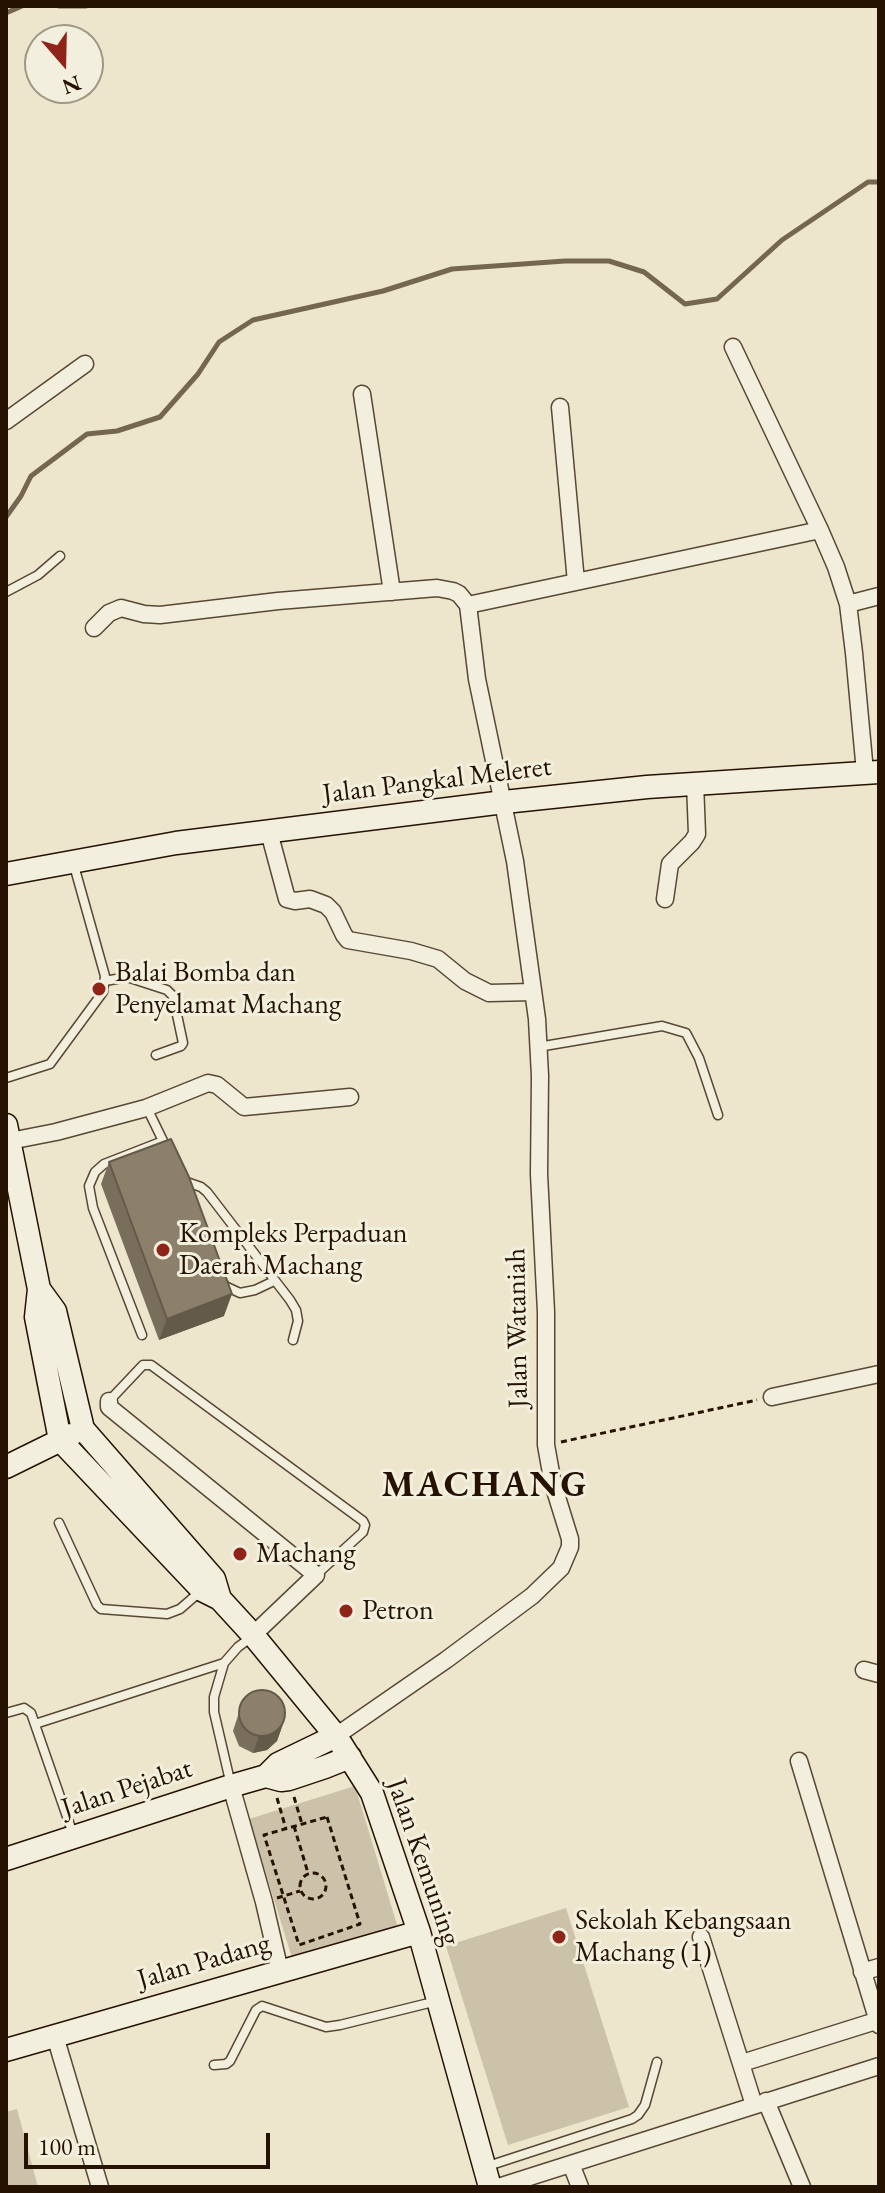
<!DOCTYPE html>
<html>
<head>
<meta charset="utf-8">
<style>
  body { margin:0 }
  #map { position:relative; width:885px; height:2193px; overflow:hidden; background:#ede6cc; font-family:"EB Garamond",serif }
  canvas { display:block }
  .frame { position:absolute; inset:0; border:8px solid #261200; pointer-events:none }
  .north { position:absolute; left:24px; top:24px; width:80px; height:80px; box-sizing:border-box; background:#f3efde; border:2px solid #a19785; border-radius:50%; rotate:160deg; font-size:22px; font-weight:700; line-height:32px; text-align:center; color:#261200 }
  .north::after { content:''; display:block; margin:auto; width:28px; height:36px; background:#8f2418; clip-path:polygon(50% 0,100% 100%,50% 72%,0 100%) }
  .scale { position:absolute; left:24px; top:2133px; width:246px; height:36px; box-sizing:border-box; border:4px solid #261200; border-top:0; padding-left:10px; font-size:24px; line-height:28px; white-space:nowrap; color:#261200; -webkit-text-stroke:6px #f3efde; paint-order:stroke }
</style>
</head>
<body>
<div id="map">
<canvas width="885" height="2193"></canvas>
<div class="frame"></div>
<div class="north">N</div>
<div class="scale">100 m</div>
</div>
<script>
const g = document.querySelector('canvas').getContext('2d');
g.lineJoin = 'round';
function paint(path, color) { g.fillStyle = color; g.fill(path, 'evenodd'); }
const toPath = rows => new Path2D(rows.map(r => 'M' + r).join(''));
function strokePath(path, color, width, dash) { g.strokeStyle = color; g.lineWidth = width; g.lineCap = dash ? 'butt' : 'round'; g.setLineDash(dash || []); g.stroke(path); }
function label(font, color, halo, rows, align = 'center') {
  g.font = font + ' "EB Garamond",serif'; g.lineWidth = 6; g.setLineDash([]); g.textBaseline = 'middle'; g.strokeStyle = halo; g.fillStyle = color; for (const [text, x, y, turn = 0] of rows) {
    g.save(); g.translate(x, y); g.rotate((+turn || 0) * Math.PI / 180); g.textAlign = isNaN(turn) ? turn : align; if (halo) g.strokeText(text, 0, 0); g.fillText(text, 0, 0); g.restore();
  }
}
const green = toPath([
  [355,1786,398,1928,293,1961,249,1819],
  [566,1908,629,2107,508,2145,446,1946],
  [17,2109,38,2187,6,2187,6,2112]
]);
const stream = toPath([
  [59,6,86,6],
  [6,13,22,6],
  [6,517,21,496,31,476,87,434,117,431,160,417,198,374,219,342,253,320,383,291,452,269,565,261,609,261,644,272,685,304,717,299,782,240,868,182,879,182]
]);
const path = toPath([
  [561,1442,757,1400],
  [294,1797,302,1824],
  [277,1798,286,1829],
  [327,1817,360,1924,299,1945,264,1835,327,1817],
  [294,1826,308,1873],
  '300 1886a13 13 0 1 1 26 0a13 13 0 1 1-26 0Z',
  [277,1898,300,1891]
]);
const lane = toPath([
  [6,592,38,575,60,556],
  [105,981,127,977,167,990,173,996,183,1043,181,1046,156,1055],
  [538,1047,662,1026,686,1033,699,1058,718,1115],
  [6,1078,50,1064,103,992,105,976,73,862],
  [147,1108,164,1143],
  [181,1180,201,1187,207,1192,290,1300,296,1310,298,1321,293,1340],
  [224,1284,225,1286,240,1293,255,1290,274,1281],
  [142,1335,93,1208,89,1186,95,1172,104,1164,163,1141],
  [109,1401,143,1365,151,1365,363,1521,365,1525,363,1532,316,1575],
  [59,1523,97,1605,101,1609,167,1614,180,1609,202,1590],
  [6,1713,24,1708,31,1713,73,1834],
  [35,1724,224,1663],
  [231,1785,214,1712,214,1697,224,1663,238,1647,253,1636],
  [214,2065,226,2064,230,2061,256,2010,262,2006,326,2027,340,2025,437,2001],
  [485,2167,632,2119,638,2115,645,2105,657,2062]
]);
const street = toPath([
  [733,347,820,530,836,567,848,604,854,653,865,772],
  [362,394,392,592],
  [560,407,576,582],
  [6,421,85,364],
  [848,604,879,596],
  [468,605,820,530],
  [94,628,109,613,121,608,144,614,160,615,278,601,437,588,453,591,459,594,468,605,477,679,515,861,537,1019,540,1076,539,1174,546,1312,546,1445,553,1484,570,1539,570,1547,561,1568,532,1596,446,1660,336,1736],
  [269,832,287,899,295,901,310,899,326,905,333,912,344,935,348,940,411,951,438,959,465,981,489,993,533,992],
  [665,899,670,864,692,842,697,834,695,783],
  [10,1141,56,1132,146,1108,208,1083,217,1085,244,1107,350,1097],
  [772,1397,879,1374],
  [109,1401,109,1407,316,1575,253,1635],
  [864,1670,879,1674],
  [799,1761,879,2025],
  [231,1786,264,1902,280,1971],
  [701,1937,754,2105],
  [862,1972,879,1967],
  [55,2036,100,2187],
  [742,2063,879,2020],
  [766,2101,802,2187],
  [571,2164,580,2187],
  [498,2187,879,2066]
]);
const secondary = toPath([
  [6,874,176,843,504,802,647,787,879,772],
  [6,1125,39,1289,36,1317,60,1440],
  [39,1289,55,1311,83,1429,214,1579,220,1599],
  [60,1440,202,1590,220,1599,253,1635,336,1736,372,1793,419,1932,490,2187],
  [6,1467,71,1435],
  [266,1776,278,1764,336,1736],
  [6,1859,231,1786,266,1776,281,1780,289,1779,325,1767,350,1757],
  [6,2050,419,1932]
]);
const wall = toPath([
  [109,1162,224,1316,159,1340,101,1184],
  [243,1700,285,1718,277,1741,267,1750,253,1753,239,1746,233,1731]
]);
const shadedWall = toPath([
  [232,1294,224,1316,159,1340,167,1319],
  [283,1724,277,1741,267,1750,253,1753,259,1736]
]);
const building = toPath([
  [171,1139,189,1177,232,1294,167,1319,109,1162,171,1139],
  '239 1713a23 23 0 1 1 46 0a23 23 0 1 1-46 0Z'
]);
const markers = [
  [99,989,8,"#8f2418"],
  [163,1250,8,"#8f2418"],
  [240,1554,8,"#8f2418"],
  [346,1611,8,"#8f2418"],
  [559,1937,8,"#8f2418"]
];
const streetNames = [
  ["Jalan Pangkal Meleret",437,781,-7],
  ["Jalan Wataniah",518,1328,-91],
  ["Jalan Pejabat",127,1789,-18],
  ["Jalan Kemuning",423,1862,71],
  ["Jalan Padang",204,1962,-16]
];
const poiNames = [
  ["Balai Bomba dan",115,973],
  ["Penyelamat Machang",115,1005],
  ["Kompleks Perpaduan",179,1234],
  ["Daerah Machang",179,1266],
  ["Machang",256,1554],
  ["Petron",362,1611],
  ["Sekolah Kebangsaan",575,1921],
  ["Machang (1)",575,1953]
];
const districtNames = [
  ["MACHANG",485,1486]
];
paint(green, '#cbc2a9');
strokePath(stream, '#756651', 5);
strokePath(lane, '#584733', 11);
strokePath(street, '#584733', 19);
strokePath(secondary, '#261200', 25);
strokePath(path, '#261200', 3, [6, 4]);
strokePath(lane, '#f3efde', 8);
strokePath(street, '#f3efde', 16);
strokePath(secondary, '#f3efde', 22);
paint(wall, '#796e5b');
paint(shadedWall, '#635a4a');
paint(building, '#8d806a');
strokePath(building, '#635a4a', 2);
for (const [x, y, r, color] of markers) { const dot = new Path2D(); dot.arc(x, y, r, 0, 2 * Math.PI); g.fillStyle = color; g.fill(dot); strokePath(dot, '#f3efde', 3); }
label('28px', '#261200', '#f3efde', streetNames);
label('28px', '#261200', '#f3efde', poiNames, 'left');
g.letterSpacing = '2px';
label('bold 36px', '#261200', '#f3efde', districtNames);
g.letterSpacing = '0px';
</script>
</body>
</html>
